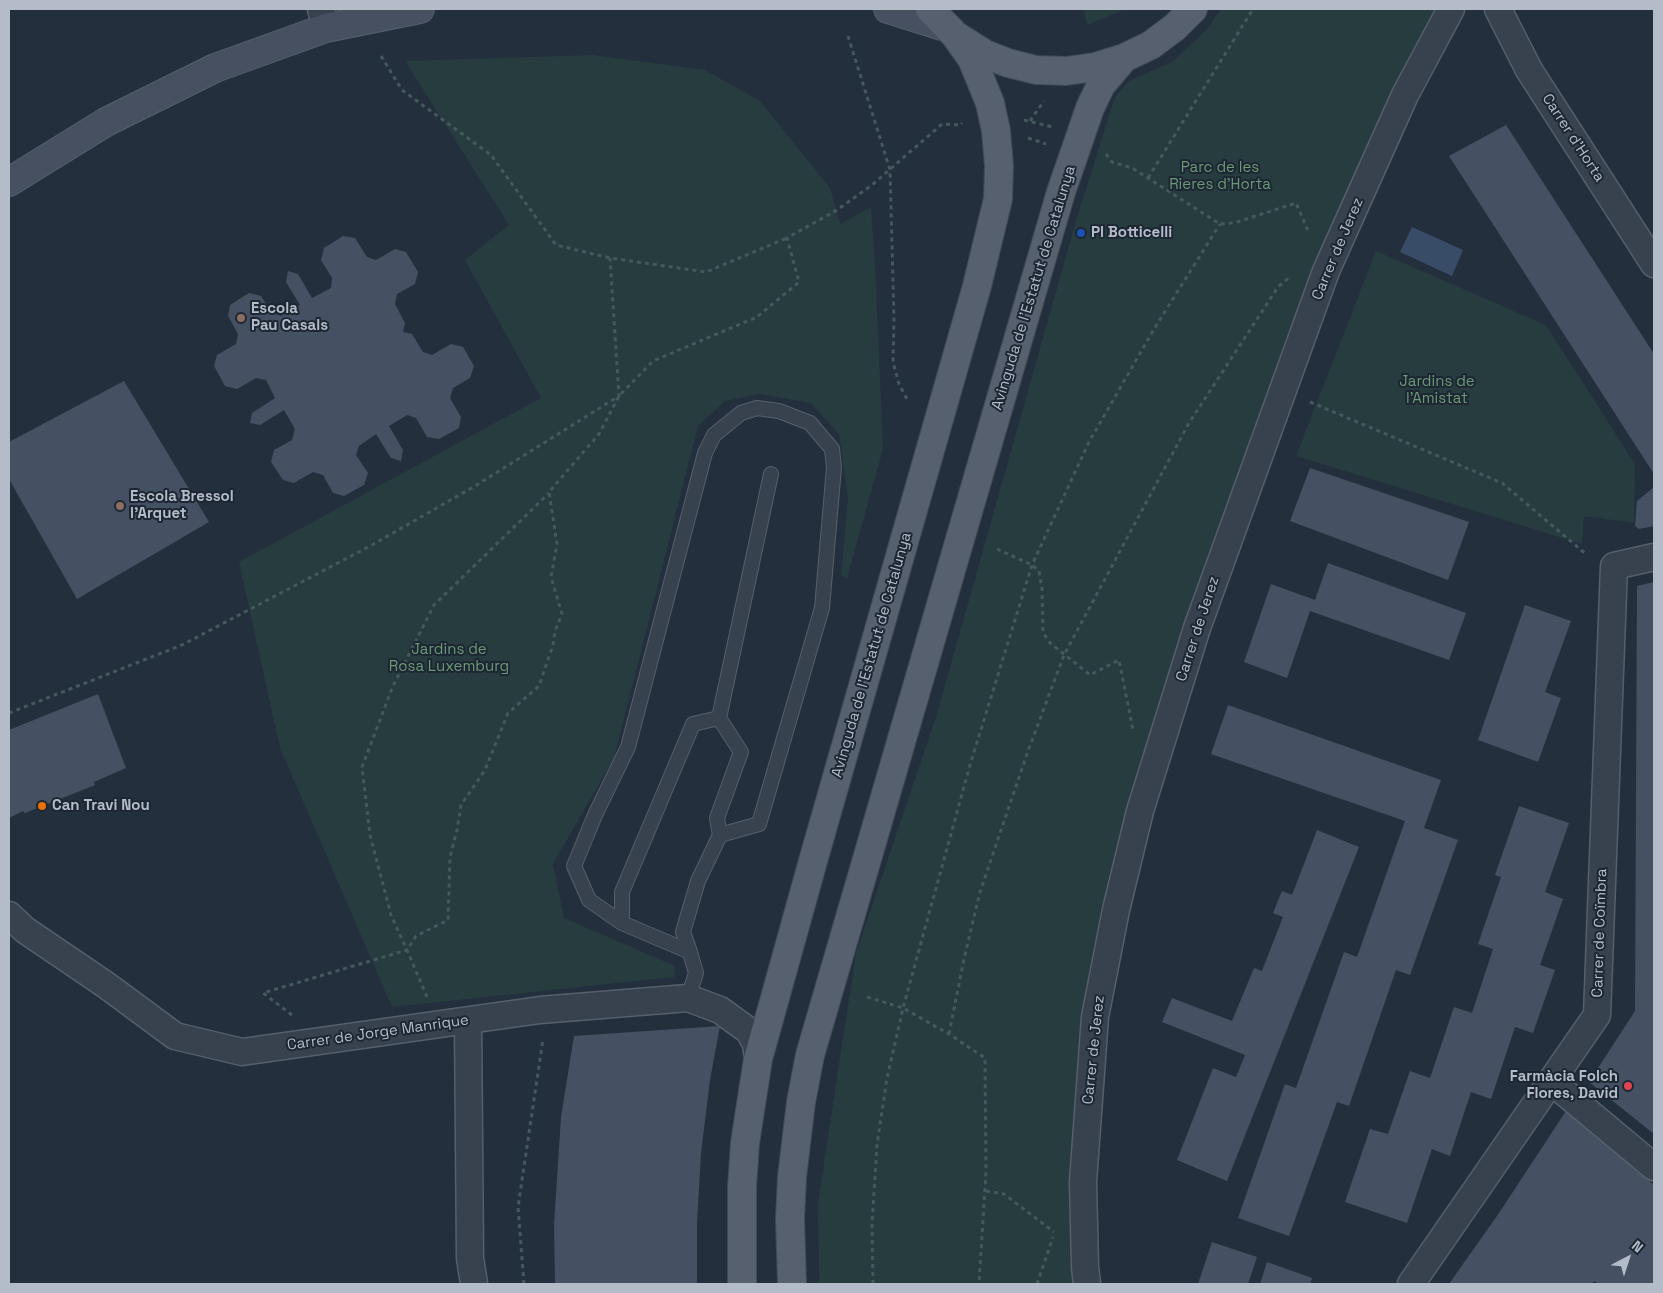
<!DOCTYPE html>
<html>
<head>
<meta charset="utf-8">
<style>
  body { margin:0 }
  #map { position:relative; width:1663px; height:1293px; overflow:hidden; background:#242f3e; font-family:"Space Grotesk",sans-serif }
  canvas { display:block }
  .frame { position:absolute; inset:0; border:10px solid #b4bcc9; pointer-events:none }
  .north { position:absolute; left:1603px; top:1233px; width:50px; height:50px; -webkit-text-stroke:4px #1d2633; paint-order:stroke; rotate:40deg; font-size:14px; font-weight:700; line-height:20px; text-align:center; color:#b4bcc9 }
  .north::after { content:''; display:block; margin:auto; width:18px; height:22px; background:#b4bcc9; clip-path:polygon(50% 0,100% 100%,50% 72%,0 100%) }
</style>
</head>
<body>
<div id="map">
<canvas width="1663" height="1293"></canvas>
<div class="frame"></div>
<div class="north">N</div>
</div>
<script>
const g = document.querySelector('canvas').getContext('2d');
g.lineJoin = 'round';
function paint(path, color) { g.fillStyle = color; g.fill(path, 'evenodd'); }
const toPath = rows => new Path2D(rows.map(r => 'M' + r).join(''));
function strokePath(path, color, width, dash) { g.strokeStyle = color; g.lineWidth = width; g.lineCap = dash ? 'butt' : 'round'; g.setLineDash(dash || []); g.stroke(path); }
function label(font, color, halo, rows, align = 'center') {
  g.font = font + ' "Space Grotesk",sans-serif'; g.lineWidth = 4; g.setLineDash([]); g.textBaseline = 'middle'; g.strokeStyle = halo; g.fillStyle = color; for (const [text, x, y, turn = 0] of rows) {
    g.save(); g.translate(x, y); g.rotate((+turn || 0) * Math.PI / 180); g.textAlign = isNaN(turn) ? turn : align; if (halo) g.strokeText(text, 0, 0); g.fillText(text, 0, 0); g.restore();
  }
}
const green = toPath([
  [1084,9,1125,9,1087,25],
  [1221,9,1439,9,1331,233,1262,409,1156,722,1074,1129,1072,1267,1074,1284,819,1284,818,1203,856,953,936,717,1077,217,1115,97,1129,81,1172,62,1208,28],
  [593,55,705,70,760,101,830,188,840,224,871,207,876,283,883,449,847,578,841,575,848,499,839,434,811,403,759,394,725,401,698,426,614,758,553,864,564,918,675,966,674,977,392,1007,280,748,239,562,541,398,465,260,509,225,405,61],
  [1376,251,1546,325,1635,464,1634,523,1584,516,1582,544,1296,456]
]);
const water = toPath([
  [1412,227,1463,250,1452,276,1400,252]
]);
const building = toPath([
  [1506,125,1654,354,1654,474,1449,156],
  [343,236,355,238,367,257,376,260,395,249,406,252,418,272,415,284,397,294,395,304,405,323,403,332,412,334,423,352,432,355,451,344,463,347,474,366,470,378,453,388,450,398,461,417,459,428,439,439,427,437,416,418,407,415,389,426,403,450,401,461,391,458,376,434,359,446,356,455,368,473,364,485,344,496,333,493,323,475,313,472,294,483,283,480,271,462,274,450,292,440,295,429,284,410,260,425,250,423,252,413,275,398,266,380,256,378,237,389,225,386,214,366,217,355,236,344,238,334,228,316,230,305,249,293,261,296,272,313,281,316,300,305,286,282,288,271,298,274,312,298,331,288,332,278,321,260,324,248],
  [124,381,209,522,77,599,9,479,9,442],
  [1310,468,1469,522,1448,580,1290,521],
  [1654,487,1654,526,1639,529,1635,526,1637,501],
  [1328,563,1466,613,1449,660,1310,611,1287,678,1244,662,1271,584,1315,600],
  [1654,582,1654,1134,1589,1082,1635,1011,1637,586],
  [1525,605,1571,621,1545,692,1561,698,1538,762,1478,740],
  [98,694,126,768,94,782,95,785,25,813,23,811,9,818,9,730],
  [1228,705,1441,780,1424,828,1458,840,1410,975,1396,970,1349,1106,1337,1102,1289,1236,1238,1218,1285,1084,1296,1088,1344,952,1357,957,1405,821,1211,754],
  [1519,806,1569,823,1545,892,1563,899,1540,965,1555,970,1533,1033,1515,1027,1491,1099,1471,1092,1450,1156,1432,1149,1407,1223,1345,1202,1370,1129,1388,1134,1410,1071,1430,1078,1454,1007,1472,1013,1493,949,1478,944,1501,877,1495,875],
  [1317,830,1359,847,1227,1181,1177,1160,1213,1068,1236,1077,1245,1055,1162,1022,1172,998,1232,1021,1254,968,1262,971,1283,917,1273,913,1282,891,1292,895],
  [720,1026,710,1080,701,1153,697,1222,697,1284,555,1284,554,1225,561,1117,574,1036],
  [1566,1111,1654,1185,1654,1284,1599,1284,1594,1281,1592,1284,1449,1284,1499,1213],
  [1212,1242,1257,1257,1248,1284,1198,1284],
  [1267,1262,1312,1278,1310,1284,1260,1284]
]);
const path = toPath([
  [848,36,890,170,894,319,893,362,899,384,908,401],
  [381,56,402,90,491,155,556,245,610,258,706,272,787,238],
  [1024,120,1052,127],
  [1030,121,1044,101],
  [1028,138,1046,144],
  [1106,154,1112,162,1132,168,1220,224,1234,223,1296,203,1309,233],
  [1148,178,1253,9],
  [1310,402,1502,483,1587,555],
  [997,549,1032,565,1039,571,1042,589,1043,632,1049,642,1090,675,1119,660,1133,730],
  [9,713,182,645,372,545,475,486,619,396,610,258],
  [427,997,407,950,416,936,448,920,450,857,457,830,461,805,485,770,508,713,539,686,553,645,555,631,562,614,551,577,557,544,549,492,599,434,619,396,653,361,757,317,799,282,787,238,837,210,872,185,942,124,961,125,962,123],
  [867,997,903,1008,949,1034,985,1058,986,1172,979,1284],
  [292,1015,263,993,407,950,391,915,370,835,362,767,393,686,434,605,549,493],
  [949,1034,964,959,980,892,1028,751,1064,655,1189,423,1278,287,1291,276],
  [986,1191,1004,1194,1054,1232],
  [524,1284,518,1207,543,1039],
  [873,1284,872,1224,877,1145,887,1078,903,1008,970,765,1032,565,1089,442,1154,329,1220,224],
  [1037,1284,1053,1237]
]);
const lane = toPath([
  [719,718,771,474],
  [622,923,622,892,693,724,719,718,741,752,717,818,720,835],
  [688,998,696,973,690,952,683,932,698,881,720,835,759,824,822,608,834,467,832,449,810,423,779,411,757,408,741,413,714,435,705,453,628,747,595,815,574,866,589,900,622,923,690,952]
]);
const street = toPath([
  [321,9,326,28],
  [1498,9,1529,70,1654,264],
  [9,915,25,930,106,985,175,1036,242,1052,540,1010,688,998,720,1010,749,1031,756,1044,758,1059],
  [468,1021,470,1258,474,1284],
  [1552,1082,1654,1167],
  [1087,1284,1085,1267,1083,1182,1095,1017,1116,910,1140,811,1197,628,1326,271,1405,95,1451,9],
  [1411,1284,1597,1015,1614,566,1654,557]
]);
const secondary = toPath([
  [888,9,945,27],
  [9,182,106,122,215,68,326,28,420,9]
]);
const primary = toPath([
  [930,9,955,35,985,54,1008,63,1036,70,1066,71,1095,67,1124,58,1151,45,1175,27,1193,9],
  [742,1284,742,1187,745,1143,758,1059,813,861,977,286,998,199,999,166,996,131,990,103,972,59,955,35],
  [792,1284,790,1219,792,1177,801,1102,810,1055,1061,192,1090,108,1101,85,1124,58]
]);
const markers = [
  [1081,233,5,"#1a4fb4"],
  [241,318,5,"#8d6e63"],
  [120,506,5,"#8d6e63"],
  [42,806,5,"#e8710a"],
  [1628,1086,5,"#e0444e"]
];
const streetNames = [
  ["Carrer d'Horta",1573,138,57],
  ["Carrer de Jerez",1338,249,-67],
  ["Avinguda de l'Estatut de Catalunya",1034,288,-73],
  ["Carrer de Jerez",1198,629,-72],
  ["Avinguda de l'Estatut de Catalunya",872,655,-74],
  ["Carrer de Coïmbra",1600,933,-88],
  ["Carrer de Jorge Manrique",378,1033,-8],
  ["Carrer de Jerez",1094,1050,-84]
];
const parkNames = [
  ["Parc de les",1220,168],
  ["Rieres d'Horta",1220,185],
  ["Jardins de",1437,382],
  ["l'Amistat",1437,399],
  ["Jardins de",449,650],
  ["Rosa Luxemburg",449,667]
];
const poiNames = [
  ["Pl Botticelli",1091,233],
  ["Escola",251,309],
  ["Pau Casals",251,326],
  ["Escola Bressol",130,497],
  ["l'Arquet",130,514],
  ["Can Travi Nou",52,806],
  ["Farmàcia Folch",1618,1077,"right"],
  ["Flores, David",1618,1094,"right"]
];
paint(green, '#263c3f');
paint(water, '#394c67');
paint(building, '#455162');
strokePath(lane, '#565f6c', 16);
strokePath(street, '#565f6c', 29);
strokePath(secondary, '#565f6c', 30);
strokePath(primary, '#414a57', 30);
strokePath(path, '#44595c', 3, [4, 4]);
strokePath(lane, '#38414e', 14);
strokePath(street, '#38414e', 26);
strokePath(secondary, '#465061', 28);
strokePath(primary, '#56606e', 28);
for (const [x, y, r, color] of markers) { const dot = new Path2D(); dot.arc(x, y, r, 0, 2 * Math.PI); g.fillStyle = color; g.fill(dot); strokePath(dot, '#1d2633', 2); }
label('15px', '#b4bcc9', '#1d2633', streetNames);
label('15px', '#6b9a76', '#1d2633', parkNames);
label('bold 15px', '#b4bcc9', '#1d2633', poiNames, 'left');
</script>
</body>
</html>
